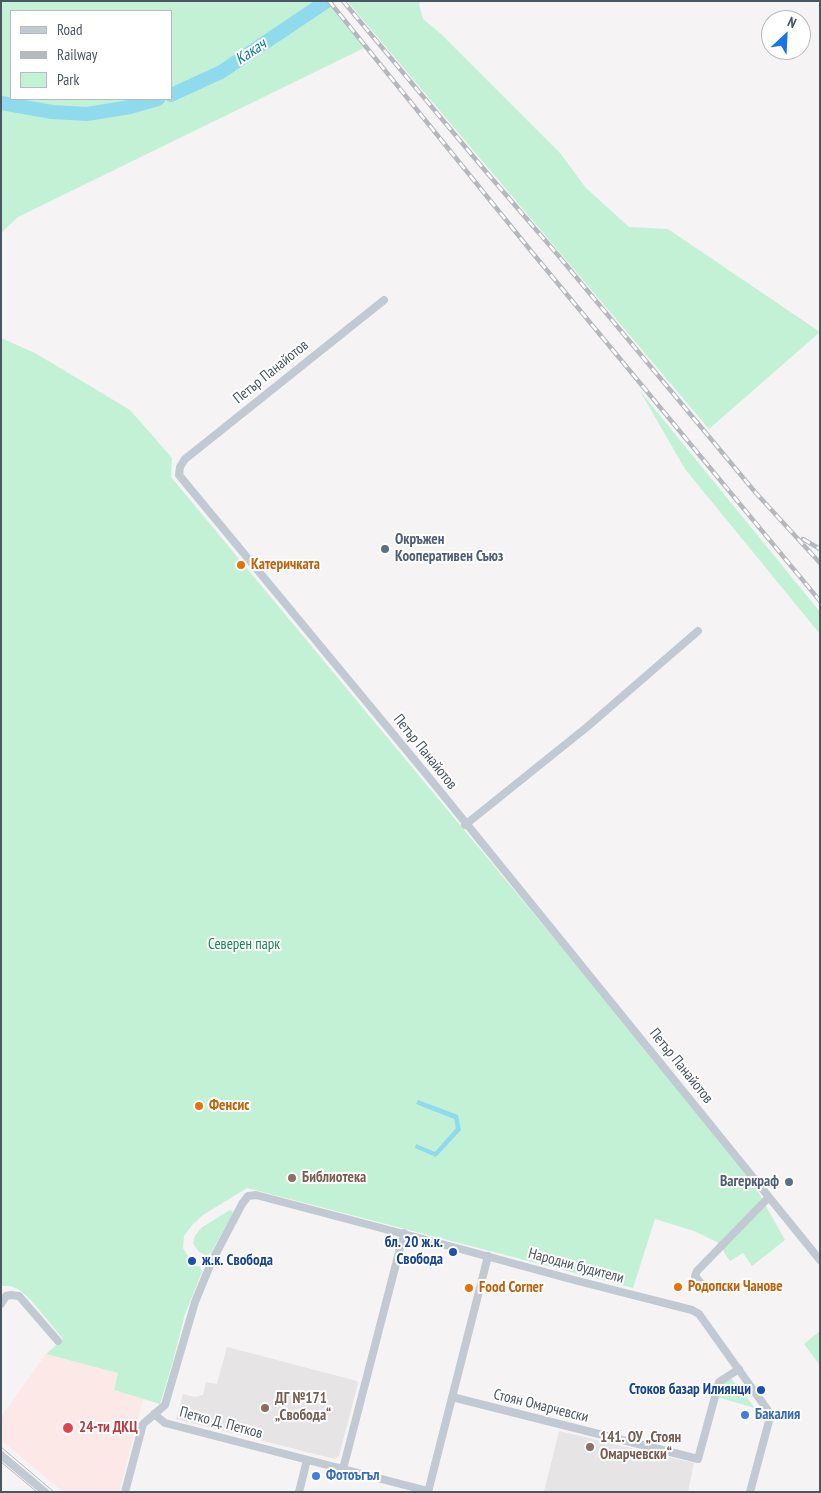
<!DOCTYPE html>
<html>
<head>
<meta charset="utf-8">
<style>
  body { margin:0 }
  #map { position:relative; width:821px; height:1493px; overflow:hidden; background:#f5f3f3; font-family:"PT Sans Narrow",sans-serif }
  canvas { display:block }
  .frame { position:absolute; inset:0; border:2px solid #4a5661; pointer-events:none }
  .legend { position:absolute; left:10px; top:10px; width:162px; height:90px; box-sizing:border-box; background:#fff; border:1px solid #b7bbc0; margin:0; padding:6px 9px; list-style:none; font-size:15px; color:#4a5661 }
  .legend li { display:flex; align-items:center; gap:10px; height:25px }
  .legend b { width:25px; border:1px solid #b7bbc0 }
  .north { position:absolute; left:761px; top:10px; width:50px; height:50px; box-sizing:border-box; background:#fff; border:1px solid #b7bbc0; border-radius:50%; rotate:25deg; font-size:14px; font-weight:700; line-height:20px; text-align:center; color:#4a5661 }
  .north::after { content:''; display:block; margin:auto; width:18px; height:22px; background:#1a73e8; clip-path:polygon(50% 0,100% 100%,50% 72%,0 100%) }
</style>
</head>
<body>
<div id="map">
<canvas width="821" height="1493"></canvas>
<div class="frame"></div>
<ul class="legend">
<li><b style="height:6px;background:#c1cad2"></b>Road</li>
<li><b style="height:6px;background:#b5b8bd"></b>Railway</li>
<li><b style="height:14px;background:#c3f1d5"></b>Park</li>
</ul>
<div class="north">N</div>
</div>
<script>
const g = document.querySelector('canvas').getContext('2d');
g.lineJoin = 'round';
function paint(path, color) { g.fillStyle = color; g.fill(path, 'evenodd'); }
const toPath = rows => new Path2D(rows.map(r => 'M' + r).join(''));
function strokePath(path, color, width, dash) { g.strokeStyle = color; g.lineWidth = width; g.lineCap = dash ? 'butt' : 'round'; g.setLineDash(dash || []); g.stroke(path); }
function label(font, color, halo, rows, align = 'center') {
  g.font = font + ' "PT Sans Narrow",sans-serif'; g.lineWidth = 4; g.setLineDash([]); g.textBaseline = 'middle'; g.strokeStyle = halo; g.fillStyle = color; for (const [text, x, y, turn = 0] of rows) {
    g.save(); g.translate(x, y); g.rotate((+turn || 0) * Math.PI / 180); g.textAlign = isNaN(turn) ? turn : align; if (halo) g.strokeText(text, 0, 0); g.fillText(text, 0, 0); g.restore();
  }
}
const education = toPath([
  [227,1347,357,1381,358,1383,339,1456,335,1459,176,1419,183,1394,195,1397,203,1395,206,1382,217,1384],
  [559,1431,694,1463,688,1492,544,1492]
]);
const medical = toPath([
  [46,1354,118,1373,114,1390,143,1399,119,1492,63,1492,1,1440,1,1417]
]);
const green = toPath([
  [1,1,326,1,364,48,18,217,1,233],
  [11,11,171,11,171,99,11,99],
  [347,1,421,1,419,4,423,19,441,34,560,153,586,188,629,227,668,229,820,332,709,429],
  [1,338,35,353,130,410,172,458,171,477,582,972,753,1183,785,1240,752,1266,743,1253,730,1261,717,1242,694,1231,655,1219,633,1288,247,1188,203,1215,193,1224,184,1236,183,1248,193,1264,200,1267,202,1272,185,1314,173,1361,160,1404,114,1390,118,1373,46,1354,63,1339,31,1300,18,1289,10,1286,1,1286],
  [640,391,820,612,820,634,685,469],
  [230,1210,233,1211,232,1215,211,1253,206,1255,199,1252,193,1243,195,1236,201,1228],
  [820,1331,820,1365,804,1344],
  [731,1378,755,1408,717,1397,722,1382]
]);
const water = toPath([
  [418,1100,458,1115,461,1130,436,1157,415,1148,416,1144,435,1152,456,1128,454,1119,416,1104]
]);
const river = toPath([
  [171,95,221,72,327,1],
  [1,103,52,112,87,114,130,107,158,99]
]);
const minor = toPath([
  [384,300,185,459,180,467,179,475,427,775,820,1260],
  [465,825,587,727,698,631],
  [700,1282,695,1276,697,1271,769,1197],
  [1,1304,6,1296,11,1295,19,1296,58,1341],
  [452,1397,698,1459,719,1382,739,1369],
  [154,1414,165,1423,428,1491],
  [1,1455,45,1492],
  [343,1469,404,1233],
  [125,1492,143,1424,165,1405,195,1302,211,1263,242,1204,248,1196,256,1195,453,1247,574,1280,692,1310,699,1314,769,1412,769,1421,750,1492],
  [299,1492,307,1460],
  [428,1492,488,1256]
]);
const tram = toPath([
  [1,1447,54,1492],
  [1,1462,37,1492]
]);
const rail = toPath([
  [329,1,531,251,820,601],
  [343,1,488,174,557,254,755,492,820,563],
  [803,539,820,549]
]);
const markers = [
  [385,549,5,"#5c6f8a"],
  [241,565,5,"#e8710a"],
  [199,1106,5,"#e8710a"],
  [292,1178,5,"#8d6e63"],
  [789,1182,5,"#5c6f8a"],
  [453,1252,5,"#1a4fb4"],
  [192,1261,5,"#1a4fb4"],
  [678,1287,5,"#e8710a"],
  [469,1288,5,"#e8710a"],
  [761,1390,5,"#1a4fb4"],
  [265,1408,5,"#8d6e63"],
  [745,1415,5,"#3f7fe0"],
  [68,1428,6,"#e0444e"],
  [590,1447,5,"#8d6e63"],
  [316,1476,5,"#3f7fe0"]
];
const streetNames = [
  ["Петър Панайотов",271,372,-39],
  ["Петър Панайотов",425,752,51],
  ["Петър Панайотов",681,1066,51],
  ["Народни будители",576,1266,15],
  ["Стоян Омарчевски",541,1406,14],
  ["Петко Д. Петков",221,1423,15]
];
const serviceNames = [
  ["Окръжен",395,540],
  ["Кооперативен Съюз",395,557],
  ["Вагеркраф",779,1182,"right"]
];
const foodNames = [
  ["Катеричката",251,565],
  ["Фенсис",209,1106],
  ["Родопски Чанове",688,1287],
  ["Food Corner",479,1288]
];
const parkNames = [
  ["Северен парк",244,945]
];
const educationNames = [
  ["Библиотека",302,1178],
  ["ДГ №171",275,1399],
  ["„Свобода“",275,1416],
  ["141. ОУ „Стоян",600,1438],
  ["Омарчевски“",600,1455]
];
const transitNames = [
  ["бл. 20 ж.к.",443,1243],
  ["Свобода",443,1260],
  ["ж.к. Свобода",202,1261,"left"],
  ["Стоков базар Илиянци",751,1390]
];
const shopNames = [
  ["Бакалия",755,1415],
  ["Фотоъгъл",326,1476]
];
const healthNames = [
  ["24-ти ДКЦ",79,1428]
];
const waterNames = [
  ["Какач",251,52,-34]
];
paint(education, '#e6e4e5');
paint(medical, '#fce8e6');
paint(green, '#c3f1d5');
paint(water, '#90daee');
strokePath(river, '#90daee', 14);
strokePath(minor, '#c1cad2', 8);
strokePath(tram, '#b5b8bd', 1);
strokePath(rail, '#b5b8bd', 4.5);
strokePath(rail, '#fff', 2.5, [8]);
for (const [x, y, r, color] of markers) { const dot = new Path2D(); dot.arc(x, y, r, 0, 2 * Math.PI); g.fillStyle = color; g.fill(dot); strokePath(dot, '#fff', 2); }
label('15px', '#4a5661', '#fff', streetNames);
label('bold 15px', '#4e5e75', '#fff', serviceNames, 'left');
label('bold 15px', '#c56008', '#fff', foodNames, 'left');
label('15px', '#17864f', '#fff', parkNames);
label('bold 15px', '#785e54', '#fff', educationNames, 'left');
label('bold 15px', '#164399', '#fff', transitNames, 'right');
label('bold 15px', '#366cbe', '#fff', shopNames, 'left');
label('bold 15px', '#be3a42', '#fff', healthNames, 'left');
label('italic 16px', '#0c7c9b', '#fff', waterNames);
</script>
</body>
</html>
